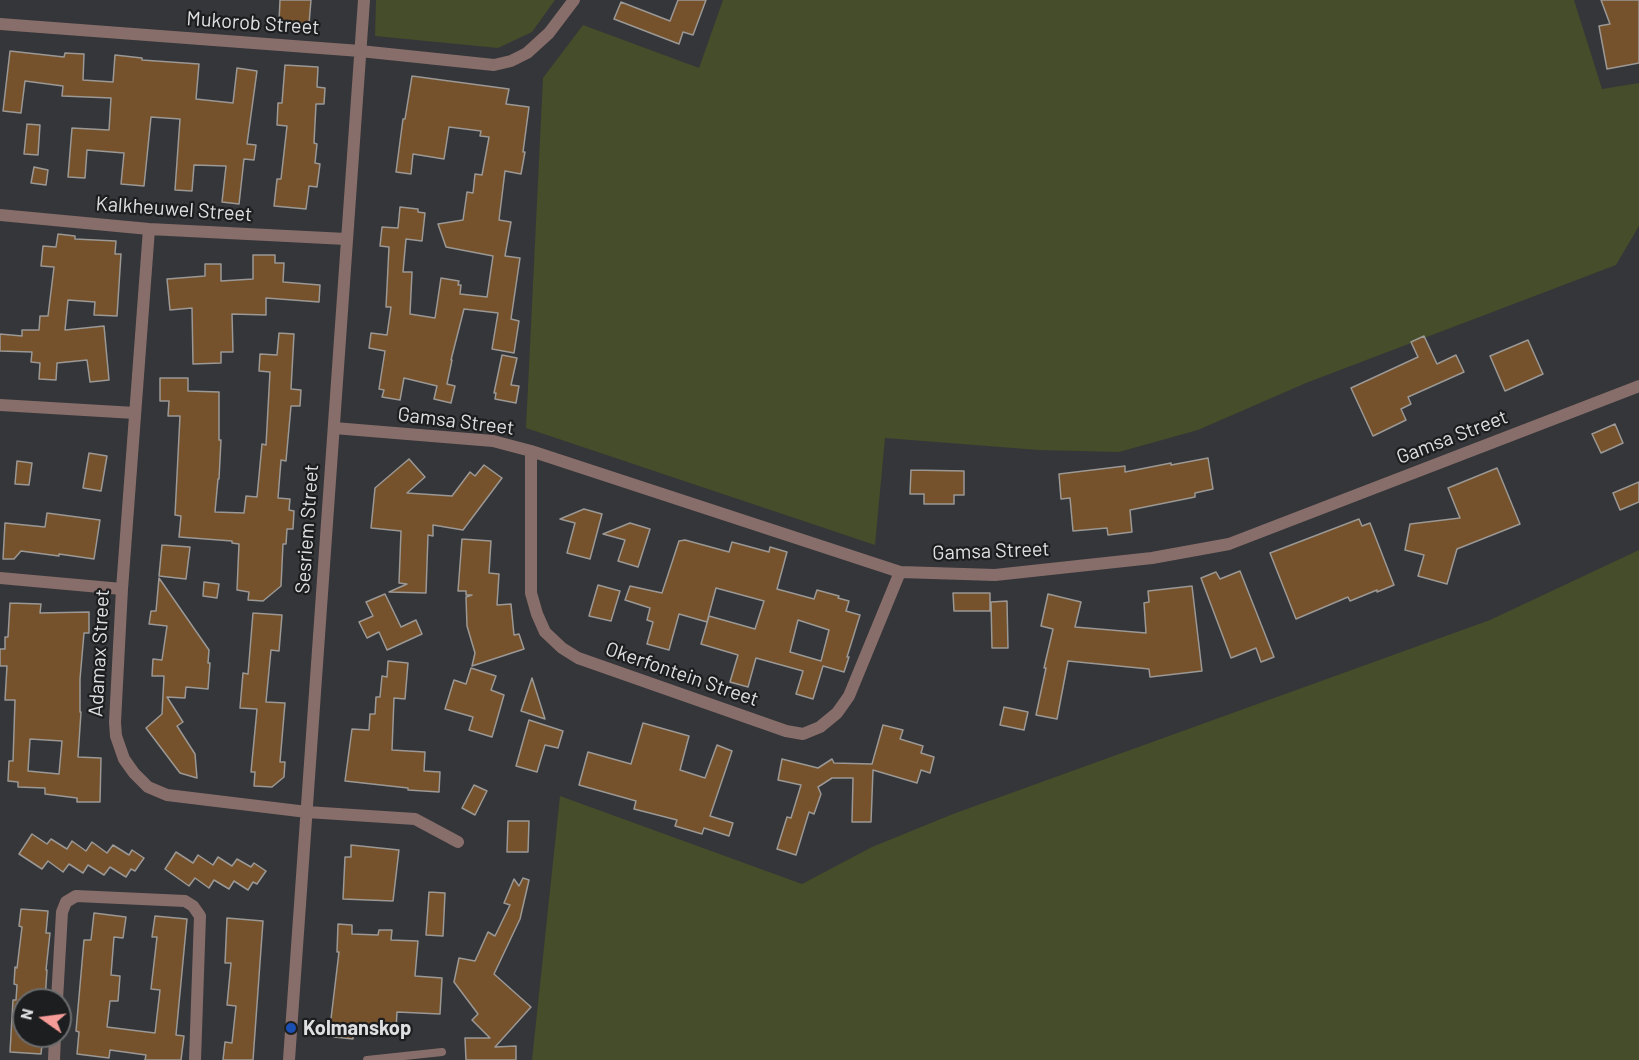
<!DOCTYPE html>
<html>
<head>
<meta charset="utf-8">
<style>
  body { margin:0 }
  #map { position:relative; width:1639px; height:1060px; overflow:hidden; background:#353639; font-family:Barlow,sans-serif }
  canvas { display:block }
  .north { position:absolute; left:12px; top:988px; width:60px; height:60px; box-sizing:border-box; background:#1d1e1f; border:2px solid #6b6c6d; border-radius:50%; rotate:284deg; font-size:16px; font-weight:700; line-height:24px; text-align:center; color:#dfe0e1 }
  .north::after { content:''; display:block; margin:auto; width:21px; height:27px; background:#f59b98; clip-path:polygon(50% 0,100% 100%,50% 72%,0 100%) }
</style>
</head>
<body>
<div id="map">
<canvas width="1639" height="1060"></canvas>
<div class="north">N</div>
</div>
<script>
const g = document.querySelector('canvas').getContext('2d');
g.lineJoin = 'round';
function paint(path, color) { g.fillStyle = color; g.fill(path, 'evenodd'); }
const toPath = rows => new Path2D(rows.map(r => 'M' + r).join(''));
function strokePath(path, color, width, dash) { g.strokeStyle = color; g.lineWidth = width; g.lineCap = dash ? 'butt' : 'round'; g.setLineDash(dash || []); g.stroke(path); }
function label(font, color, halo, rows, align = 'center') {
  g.font = font + ' Barlow,sans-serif'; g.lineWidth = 4.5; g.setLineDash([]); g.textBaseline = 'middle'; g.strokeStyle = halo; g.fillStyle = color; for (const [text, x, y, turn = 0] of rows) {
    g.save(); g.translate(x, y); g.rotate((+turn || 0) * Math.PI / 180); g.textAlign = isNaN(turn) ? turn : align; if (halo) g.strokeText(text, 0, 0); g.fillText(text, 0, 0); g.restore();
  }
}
const green = toPath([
  [376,0,555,0,532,32,498,48,375,36],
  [723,0,1574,0,1602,89,1639,83,1639,226,1616,265,1306,383,1198,430,1119,452,1039,450,885,438,875,545,526,428,543,78,583,25,699,68],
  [1639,550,1639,1060,532,1060,560,796,802,884,872,847,953,814,1490,620]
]);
const building = toPath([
  [280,0,311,0,309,24,279,22,280,0],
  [678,0,706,0,693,35,683,32,679,44,614,19,621,2,670,21,678,0],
  [1601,0,1639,0,1639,63,1607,69,1599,26,1610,24,1601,0],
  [10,51,64,57,65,53,84,54,83,80,113,82,115,55,142,58,142,60,199,64,196,99,233,103,237,68,257,71,247,144,256,145,254,160,244,159,239,204,222,202,226,166,194,165,192,191,175,190,180,119,151,117,144,186,121,184,124,153,87,150,85,178,68,177,72,128,109,130,111,98,62,96,63,86,25,81,21,113,3,111,10,51],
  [285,65,318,67,317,87,325,88,324,104,316,104,314,143,317,144,315,163,320,164,317,187,309,186,306,209,274,206,277,179,281,179,287,126,277,125,278,103,282,103,285,65],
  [412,76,509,89,506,104,529,107,523,152,525,152,521,174,505,171,499,220,511,222,505,256,520,258,511,319,519,321,514,353,492,349,498,313,464,309,451,360,452,360,447,384,455,386,451,403,434,399,437,386,404,378,400,400,382,397,384,390,379,389,385,351,369,348,371,333,387,335,391,307,386,307,389,247,380,246,382,227,398,228,400,207,418,209,418,212,425,213,422,241,406,239,403,272,412,272,410,314,435,318,441,278,459,281,458,285,461,285,460,294,487,297,493,256,446,247,438,224,463,220,467,192,473,193,475,174,482,175,489,137,480,136,481,131,449,127,444,159,413,154,411,174,396,172,403,119,405,119,412,76],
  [27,124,40,125,38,155,24,154,27,124],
  [34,167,48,170,46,185,31,183,34,167],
  [58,234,75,236,75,239,116,241,115,254,121,254,117,316,94,315,95,302,68,300,65,330,104,326,109,380,90,382,87,360,57,363,56,380,39,379,40,363,31,362,32,352,0,351,0,334,22,336,22,330,39,330,40,316,48,316,54,267,41,266,43,246,56,247,58,234],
  [253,255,275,255,275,263,284,263,283,282,320,285,319,302,266,298,266,315,232,314,233,352,221,352,221,363,193,364,192,308,170,310,167,279,205,276,205,264,221,264,221,281,253,279,253,255],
  [279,333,294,334,291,389,301,390,300,406,291,406,286,461,281,460,278,498,290,499,289,510,294,511,293,529,287,529,286,544,283,544,281,586,263,601,248,600,249,592,237,590,239,544,232,543,232,541,179,537,181,516,175,515,180,416,168,416,169,401,160,401,160,378,188,378,188,391,219,392,219,440,221,440,219,479,218,479,215,512,244,513,246,496,257,497,262,444,266,445,270,372,259,371,260,354,277,355,279,333],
  [1424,336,1437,364,1456,355,1464,372,1408,397,1411,404,1401,409,1406,420,1373,436,1351,388,1418,357,1411,342,1424,336],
  [1528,340,1543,374,1505,391,1490,356,1528,340],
  [502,355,517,358,511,385,519,386,516,403,495,399,496,393,494,393,502,355],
  [1615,424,1623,443,1601,453,1592,434,1615,424],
  [89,453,107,456,101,491,83,488,89,453],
  [1208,458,1213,489,1195,493,1195,497,1130,510,1132,532,1108,535,1107,528,1073,531,1070,498,1061,499,1059,474,1125,466,1125,472,1171,463,1171,465,1208,458],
  [409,459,425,477,407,493,452,496,470,472,475,476,484,465,502,478,463,530,433,525,433,536,428,535,426,593,389,592,407,584,399,583,401,531,371,528,375,488,409,459],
  [17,461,32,463,29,485,15,484,17,461],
  [1497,468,1520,524,1457,549,1447,584,1418,576,1424,555,1405,550,1410,524,1460,518,1448,488,1497,468],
  [911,470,964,471,964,495,954,495,954,504,924,504,924,494,910,494,911,470],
  [1639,482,1639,502,1620,510,1613,493,1639,482],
  [584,509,602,514,590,559,567,553,575,523,560,519,584,509],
  [47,513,100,520,94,559,59,554,59,556,21,551,14,559,3,559,5,523,45,527,47,513],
  [1359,519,1362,526,1370,523,1394,585,1377,592,1377,590,1350,601,1348,597,1296,619,1270,553,1359,519],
  [630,523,650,529,638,567,618,561,625,540,603,534,630,523],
  [462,539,491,541,489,573,499,574,497,605,511,604,514,635,519,634,524,649,472,666,475,653,467,626,466,597,472,595,466,595,466,591,458,591,462,539],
  [685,540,729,552,732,542,769,552,770,547,787,552,777,589,814,599,817,590,839,596,838,598,849,601,846,611,860,615,847,657,849,657,844,672,823,666,813,699,796,694,803,671,756,658,748,687,730,682,738,655,701,644,709,616,755,629,764,601,716,588,707,622,679,614,669,650,647,644,653,622,647,620,650,608,625,600,630,586,662,593,679,541,685,540],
  [798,620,829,630,821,661,790,652,798,620],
  [162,545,190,547,186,579,159,576,162,545],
  [1240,571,1274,657,1261,662,1256,648,1231,658,1201,578,1216,572,1220,579,1240,571],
  [159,578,209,650,208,663,210,663,208,689,186,687,185,698,167,697,183,722,177,726,195,754,197,778,180,773,146,728,162,714,164,676,152,676,153,659,162,660,167,626,149,624,151,611,156,611,159,578],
  [204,582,219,584,217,598,203,596,204,582],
  [598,585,620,591,611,621,589,616,598,585],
  [1192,586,1202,671,1150,677,1149,669,1068,661,1057,719,1036,715,1046,668,1044,668,1053,629,1041,626,1048,594,1081,602,1075,627,1146,633,1144,603,1149,602,1148,591,1192,586],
  [953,593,990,593,990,611,954,611,953,593],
  [385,594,401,627,416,620,422,634,387,650,379,632,367,638,359,622,373,616,366,602,385,594],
  [1007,601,1008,648,992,648,991,602,1007,601],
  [10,603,41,604,40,613,89,612,89,633,84,633,80,679,80,712,81,712,78,757,101,758,100,802,77,802,77,798,45,794,45,788,18,787,18,782,8,781,9,761,13,761,15,700,5,700,7,666,0,666,0,649,5,649,5,637,8,637,10,603],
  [30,739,62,741,59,774,28,771,30,739],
  [253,613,282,615,279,651,271,650,266,702,285,703,280,762,285,762,284,777,272,787,254,786,255,772,251,772,257,709,240,708,243,673,248,674,253,613],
  [388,661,408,663,405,699,394,698,392,750,425,752,424,771,440,772,439,792,408,790,408,788,345,781,352,729,369,730,370,714,375,714,376,697,380,697,382,676,387,677,388,661],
  [471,668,496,676,491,690,504,695,492,737,469,730,473,717,445,709,454,680,466,684,471,668],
  [532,678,545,719,521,711,532,678],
  [1004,707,1028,712,1024,730,1000,725,1004,707],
  [529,720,563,731,558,748,545,745,537,772,516,766,529,720],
  [643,723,689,736,680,770,705,778,717,745,732,751,710,816,733,823,729,836,704,828,702,834,675,826,677,820,634,809,636,801,579,785,588,752,631,764,643,723],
  [883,725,903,730,900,739,923,746,921,753,934,757,930,773,921,770,917,783,873,770,871,822,852,822,853,778,832,778,818,787,821,794,814,814,809,812,796,855,777,849,787,817,791,818,801,785,778,780,782,759,818,768,832,759,834,763,872,764,883,725],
  [474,785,487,791,475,815,462,808,474,785],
  [508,821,529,821,528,852,507,852,508,821],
  [32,834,47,844,51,839,67,849,72,841,86,851,92,842,107,853,113,845,129,855,132,850,144,858,135,871,131,869,126,877,110,867,104,875,88,865,83,873,69,864,63,872,48,861,42,869,19,854,32,834],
  [351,845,399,850,393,901,343,899,345,857,351,857,351,845],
  [176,852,193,863,198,855,213,865,218,857,232,866,237,859,251,867,254,863,266,871,257,884,253,882,248,890,234,881,229,889,214,880,209,888,195,878,189,886,165,869,176,852],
  [523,878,529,880,520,919,494,974,531,1007,495,1047,516,1046,516,1060,466,1060,465,1038,490,1038,472,1020,478,1014,454,982,459,958,475,961,488,932,495,936,510,905,504,903,514,879,519,886,523,878],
  [429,892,445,893,443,936,426,935,429,892],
  [21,909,48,911,46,933,50,933,46,970,47,970,45,1000,19,1000,24,1000,24,1036,43,1036,41,1054,10,1052,13,1000,16,1000,17,985,14,984,15,967,17,968,22,927,19,926,21,909],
  [94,913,126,917,123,938,114,937,111,975,120,976,118,1001,110,1001,107,1027,155,1033,160,990,151,989,157,937,152,937,155,916,187,919,176,1035,184,1036,181,1060,145,1060,146,1055,110,1050,109,1058,77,1054,79,1032,76,1031,84,940,91,940,94,913],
  [227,918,263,921,253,1060,223,1060,225,1042,232,1043,236,1006,227,1005,231,963,225,963,227,918],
  [338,924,352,925,352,934,378,935,379,930,392,930,391,940,418,941,415,976,442,978,440,1014,397,1012,396,1030,354,1028,353,1039,334,1037,335,1027,330,1027,339,952,337,952,338,924]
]);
const service = toPath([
  [367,1060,442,1052]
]);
const minor = toPath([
  [0,24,360,51,494,65,511,61,527,53,549,33,574,0],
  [0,215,149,229,346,239],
  [149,229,122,589,115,722,116,736,124,759,134,773,148,787,167,795,307,812,415,819,458,842],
  [0,405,135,413],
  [334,428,493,441,531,451,900,572,995,575,1152,558,1229,544,1639,386],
  [531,451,531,593,537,614,545,632,562,648,578,658,786,731,803,734,820,727,837,713,849,696,900,572],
  [0,578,122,589],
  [57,1000,62,912,66,902,76,896,185,901,193,906,200,916,195,1060],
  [54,1060,55,1036],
  [289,1060,364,0]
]);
const markers = [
  [291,1028,6,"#1a4fb4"]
];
const streetNames = [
  ["Mukorob Street",253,23,4],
  ["Kalkheuwel Street",174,209,4],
  ["Gamsa Street",456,421,7],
  ["Gamsa Street",1452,437,-21],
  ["Sesriem Street",307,529,-86],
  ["Gamsa Street",991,551,-2],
  ["Adamax Street",99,653,-87],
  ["Okerfontein Street",682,674,19]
];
const poiNames = [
  ["Kolmanskop",303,1028]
];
paint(green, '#454d2a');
paint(building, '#75522c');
strokePath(building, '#9b9895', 1.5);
strokePath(service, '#876e6b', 8);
strokePath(minor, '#876e6b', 12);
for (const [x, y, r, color] of markers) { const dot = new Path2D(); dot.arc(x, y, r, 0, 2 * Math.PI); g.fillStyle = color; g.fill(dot); strokePath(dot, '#1d1e1f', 2); }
label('20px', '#dfe0e1', '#1d1e1f', streetNames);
label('bold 20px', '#dfe0e1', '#1d1e1f', poiNames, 'left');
</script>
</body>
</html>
